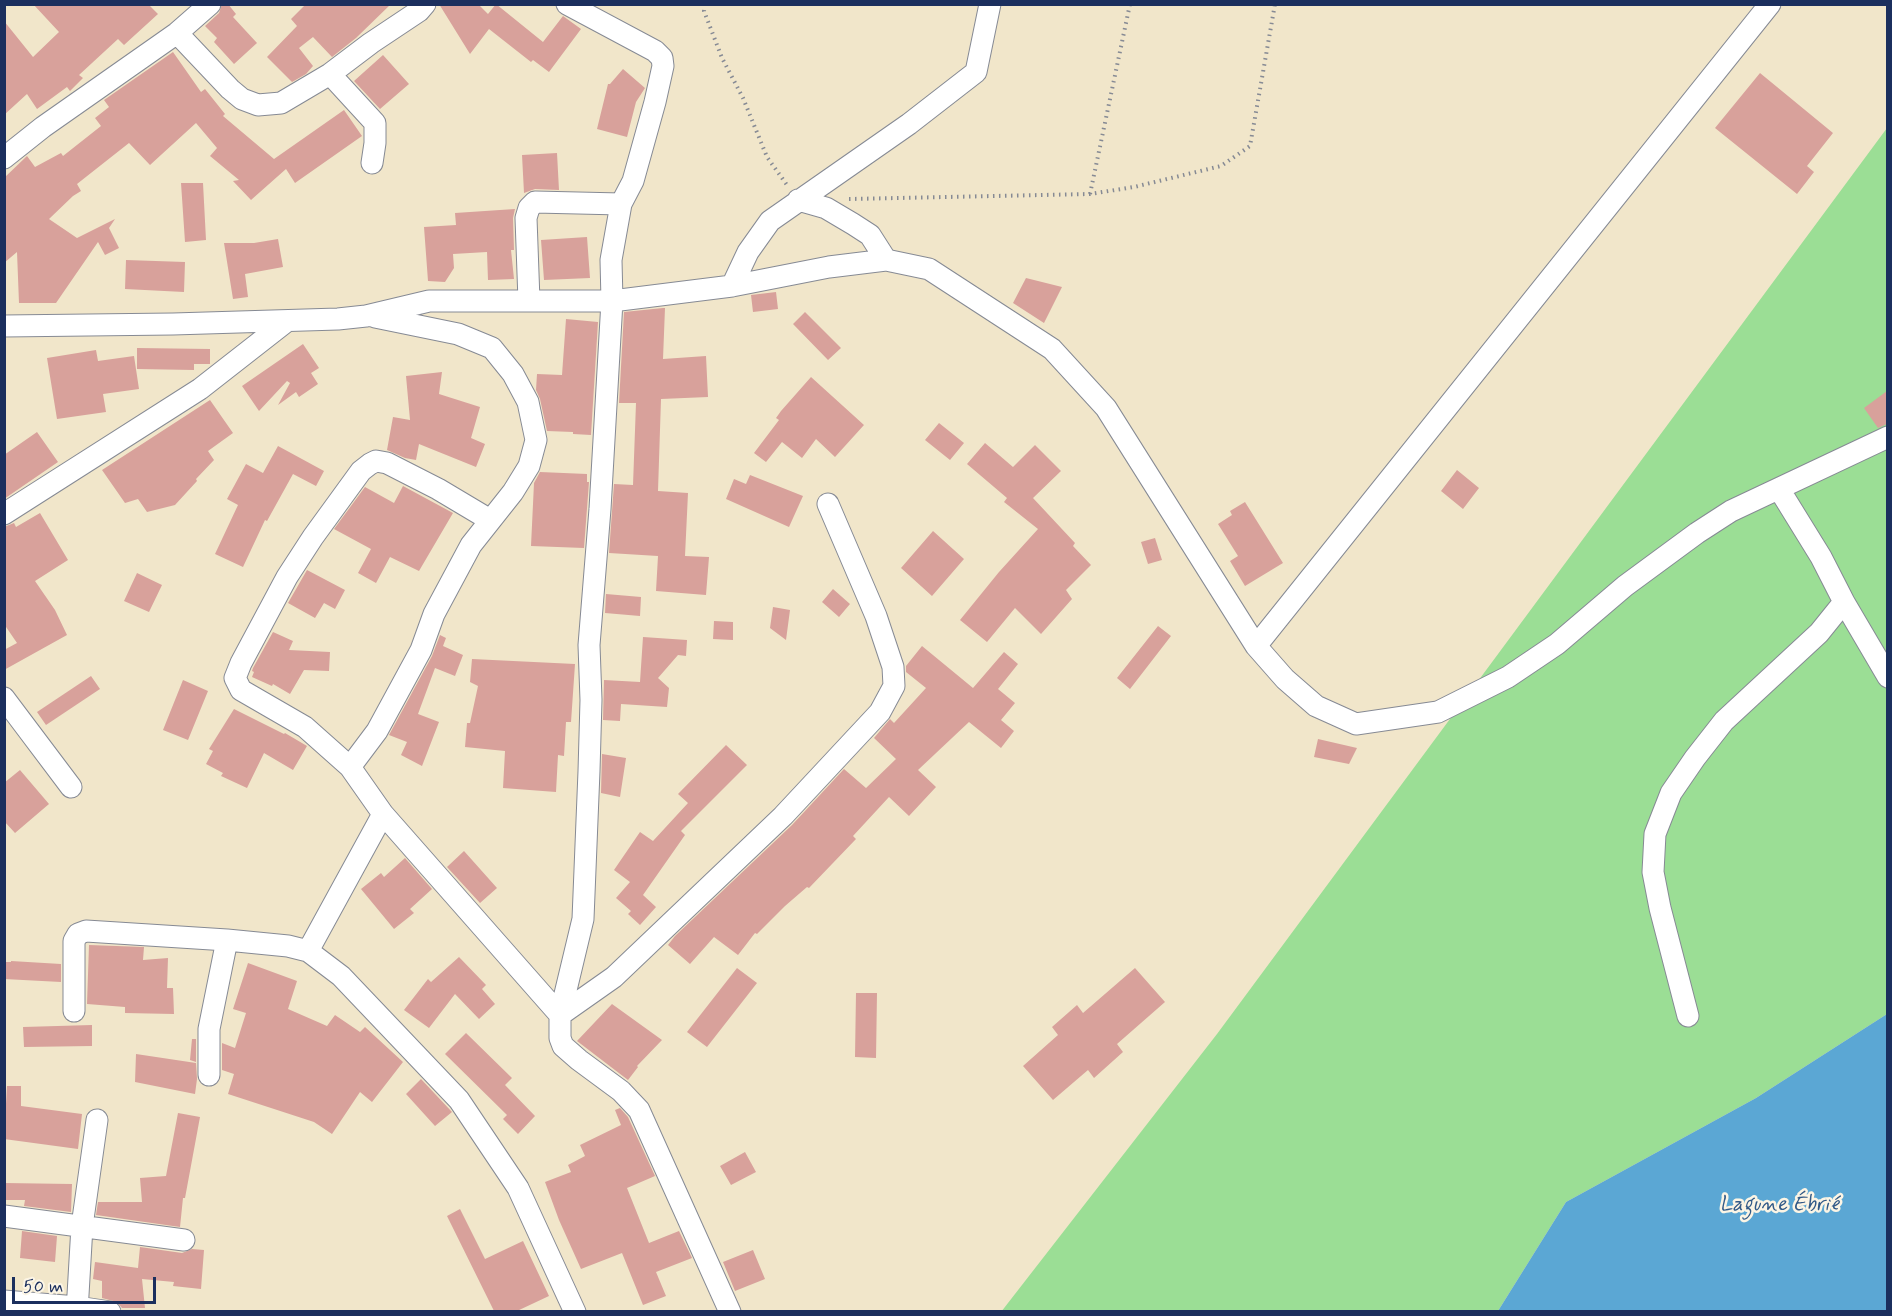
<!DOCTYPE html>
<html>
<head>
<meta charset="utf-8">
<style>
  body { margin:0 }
  #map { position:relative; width:1892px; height:1316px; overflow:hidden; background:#f1e6ca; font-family:Mynerve,sans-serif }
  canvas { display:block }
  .frame { position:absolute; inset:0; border:6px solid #1b2f5e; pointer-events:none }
  .scale { position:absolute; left:12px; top:1277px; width:144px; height:27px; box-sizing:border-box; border:3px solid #1b2f5e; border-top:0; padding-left:8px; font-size:18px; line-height:21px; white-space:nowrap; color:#1b2f5e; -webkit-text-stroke:4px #fcf5e5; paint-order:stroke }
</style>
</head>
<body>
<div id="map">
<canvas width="1892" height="1316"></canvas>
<div class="frame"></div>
<div class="scale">50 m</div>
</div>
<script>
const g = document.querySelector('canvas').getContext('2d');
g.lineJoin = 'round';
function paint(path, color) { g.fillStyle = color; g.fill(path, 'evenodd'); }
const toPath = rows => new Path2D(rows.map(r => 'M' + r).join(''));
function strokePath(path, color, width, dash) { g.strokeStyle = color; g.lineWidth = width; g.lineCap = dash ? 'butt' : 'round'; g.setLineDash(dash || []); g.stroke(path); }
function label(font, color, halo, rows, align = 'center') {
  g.font = font + ' Mynerve,sans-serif'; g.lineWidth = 5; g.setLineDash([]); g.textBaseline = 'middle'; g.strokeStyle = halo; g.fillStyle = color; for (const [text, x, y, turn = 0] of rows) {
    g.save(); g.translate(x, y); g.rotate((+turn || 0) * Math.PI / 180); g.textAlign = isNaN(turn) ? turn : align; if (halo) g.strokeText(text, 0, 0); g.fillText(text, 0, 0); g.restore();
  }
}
const green = toPath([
  [1887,128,1887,1014,1756,1098,1566,1202,1498,1311,1001,1312,1217,1034]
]);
const water = toPath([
  [1887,1014,1887,1311,1498,1311,1566,1202,1756,1098]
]);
const building = toPath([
  [33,4,148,4,158,14,124,45,118,39,79,75,83,78,70,91,67,87,37,109,27,94,4,115,4,21,33,57,59,32],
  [222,4,228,4,236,14,233,17,257,43,234,64,214,42,217,38,205,26,219,13],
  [306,4,391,4,356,38,332,57,313,37,299,48,313,66,306,74,292,82,267,57,297,26,291,19],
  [439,4,478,4,488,14,496,4,543,42,563,16,581,29,549,72,533,60,531,62,489,29,470,54],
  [173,52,201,92,205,89,225,114,223,116,274,159,344,110,362,136,295,183,286,169,251,200,233,181,239,180,210,156,217,148,196,123,150,165,129,143,77,184,81,191,73,196,49,219,77,238,115,219,109,228,119,248,105,255,98,242,56,303,19,303,17,252,4,263,4,178,27,156,35,167,61,153,63,156,101,126,95,118,109,107,104,100],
  [383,55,409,84,380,109,354,81],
  [623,69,645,88,636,102,627,137,597,129,608,84,610,84],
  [1760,73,1833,133,1807,166,1814,172,1797,194,1715,128],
  [557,153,559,190,535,189,524,193,522,155],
  [181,183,203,183,206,240,185,242],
  [515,209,513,218,514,250,511,250,514,279,488,280,487,252,453,254,454,268,445,282,428,281,424,227,456,225,455,213],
  [587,237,590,278,544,280,541,240],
  [278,239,283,267,245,274,248,297,233,299,224,243,254,243],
  [126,260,185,262,184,292,125,289],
  [1026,278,1062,287,1044,323,1013,303],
  [776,292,778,309,753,312,751,295],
  [663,308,665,308,663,359,706,356,708,397,661,399,658,491,688,493,685,556,709,557,706,595,656,591,658,556,609,553,614,484,633,485,636,403,619,403,624,312],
  [805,312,841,348,828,360,793,324],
  [566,319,598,322,591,435,573,434,573,432,547,431,540,399,536,390,537,374,562,375],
  [303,344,319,368,311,373,318,384,299,397,296,392,278,405,290,383,287,381,259,411,242,386],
  [137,348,210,349,210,364,194,364,194,370,137,369],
  [96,350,98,361,134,356,139,389,103,394,106,412,57,419,47,358],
  [442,372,439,394,480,407,471,438,485,444,476,467,419,444,416,460,405,458,387,450,393,417,410,420,406,376],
  [811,377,864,425,835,457,816,439,802,458,782,442,766,462,754,453,779,420,776,418,781,411],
  [1887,391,1887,424,1878,428,1864,408],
  [210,400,233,433,208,451,214,460,196,479,197,481,175,505,147,512,138,499,125,503,102,470],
  [939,423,964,443,950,460,925,440],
  [37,432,58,462,4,499,4,455],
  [985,443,1013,467,1035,445,1061,471,1033,498,1075,543,1073,546,1091,565,1066,590,1072,599,1041,634,1015,608,987,642,960,620,999,572,1038,529,1004,502,1007,498,967,464],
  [278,446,324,471,316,486,293,474,267,521,265,520,243,567,215,554,238,505,227,499,246,464,263,473],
  [1457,470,1479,488,1463,509,1441,491],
  [540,472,587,474,587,482,589,482,584,548,531,546,534,483],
  [750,475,803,496,789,527,726,499,734,479,746,484],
  [403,486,453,513,419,571,390,557,376,583,358,573,371,549,334,529,365,487,394,503],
  [1245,502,1283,563,1245,586,1230,561,1238,556,1218,524,1232,515,1230,511],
  [40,513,68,560,35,581,55,610,67,635,4,670,4,650,17,643,4,624,4,527,14,523,16,527],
  [933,531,964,559,932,596,901,568],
  [1155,538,1162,560,1148,564,1141,542],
  [307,570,345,590,335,609,324,603,315,618,288,603],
  [137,573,162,585,149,612,124,601],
  [833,589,850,604,839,617,822,602],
  [606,594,641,597,640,616,605,613],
  [773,607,790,610,786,640,770,628],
  [714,621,733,622,733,640,713,639],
  [1158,626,1171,636,1130,689,1117,678],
  [273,632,293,641,289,650,330,652,329,671,304,670,290,694,273,684,272,686,252,677,254,672,252,671,253,668],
  [440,635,446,638,443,646,463,655,455,676,435,668,418,714,439,722,422,766,401,755,407,742,389,735,432,656],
  [643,637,687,640,686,656,678,655,658,678,669,688,667,707,621,704,620,721,603,720,604,680,640,682],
  [922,646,973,688,1004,652,1018,664,998,689,1015,703,1001,720,1014,731,1001,748,969,722,918,770,936,787,909,816,889,797,853,836,856,839,809,888,807,887,785,906,757,934,755,933,738,955,714,937,690,964,668,945,675,936,792,825,844,769,866,788,896,759,874,738,890,719,894,723,926,688,906,672,906,666],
  [472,659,575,664,571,722,566,722,564,756,558,755,556,792,503,788,505,751,465,747,467,723,470,723,478,686,470,682],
  [91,676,100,689,46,725,37,712],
  [183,680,208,691,188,740,163,730],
  [234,709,284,734,285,733,307,746,293,770,264,753,247,788,221,776,223,773,206,764,213,751,209,749],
  [1318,739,1357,748,1349,764,1314,757],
  [726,745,747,765,681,831,685,835,643,895,656,907,640,925,628,914,631,911,616,898,630,882,614,870,640,832,653,841,688,803,678,794],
  [602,754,626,758,620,797,601,793],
  [20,770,49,804,15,833,4,821,4,783],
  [464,851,497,888,480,903,447,867],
  [405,858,432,889,410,909,414,913,394,929,361,889,381,873,384,877],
  [89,945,144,947,143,960,168,958,167,988,173,988,174,1014,125,1013,125,1007,87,1004],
  [459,957,486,985,482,989,495,1004,479,1019,455,994,429,1028,404,1010,428,979,431,982],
  [11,961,61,964,61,982,4,979,4,962,11,962],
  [248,963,297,981,288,1009,327,1026,335,1015,360,1032,365,1027,403,1062,372,1102,360,1092,332,1134,314,1122,228,1094,234,1074,222,1070,222,1043,235,1048,246,1013,233,1009],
  [737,968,757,983,707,1047,687,1032],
  [1135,968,1165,1002,1117,1044,1123,1052,1094,1078,1088,1070,1053,1100,1023,1066,1058,1035,1052,1027,1077,1005,1083,1013],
  [856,993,877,993,876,1058,855,1057],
  [612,1004,662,1040,637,1066,638,1067,628,1080,577,1041],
  [92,1025,92,1046,24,1047,23,1027],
  [466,1033,512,1078,505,1085,535,1116,518,1134,503,1119,507,1115,445,1054],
  [192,1039,196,1039,196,1062,190,1060],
  [136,1054,196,1063,197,1079,195,1094,135,1082],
  [421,1079,452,1112,435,1126,406,1094],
  [7,1086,21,1086,21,1106,82,1114,78,1149,4,1139],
  [620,1108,628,1117,655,1176,627,1188,649,1243,679,1231,692,1258,656,1272,666,1296,643,1305,622,1253,581,1269,559,1220,545,1182,571,1172,568,1165,585,1156,580,1145,621,1125,615,1110],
  [178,1113,200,1117,185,1198,183,1198,180,1227,96,1215,98,1202,142,1202,140,1178,166,1176],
  [745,1152,756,1172,731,1185,720,1166],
  [4,1183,72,1184,71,1212,24,1206,25,1200,4,1200],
  [460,1209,485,1259,523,1241,549,1296,517,1311,494,1311,447,1216],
  [22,1231,57,1236,55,1262,20,1258],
  [140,1247,182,1253,192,1249,204,1250,201,1289,173,1286,174,1282,142,1279,145,1308,122,1308,117,1302,102,1298,102,1281,93,1279,95,1262,138,1268],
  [753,1250,765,1279,735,1291,723,1262]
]);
const path = toPath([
  [705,4,704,11,722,58,743,98,767,157,787,185],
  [1090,194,1130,4],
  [849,199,1090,194,1134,187,1221,166,1250,146,1275,4]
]);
const minor = toPath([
  [567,4,655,51,662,58,663,66,655,102,633,181,621,204,611,260,612,301,600,509,589,645,591,700,589,771,583,919,560,1015,560,1038,563,1046,579,1060,621,1091,639,1110,730,1312],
  [177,33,230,89,242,99,258,105,281,103,330,74,371,43,419,11,425,4],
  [330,74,375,123,375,143,372,163],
  [4,158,43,127,177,33,210,4],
  [798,200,826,208,853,224,870,235,886,260],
  [732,286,748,252,770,221,909,124,976,72,990,4],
  [529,301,526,218,529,208,535,202,621,204],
  [4,326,173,324,338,319,366,316,429,301,612,301,732,286,829,267,886,260,929,269,1052,349,1106,408,1256,646,1285,679,1316,706,1356,724,1438,712,1508,677,1557,644,1625,586,1697,533,1731,511,1888,437],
  [1779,489,1821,557,1844,602,1888,677],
  [4,514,200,389,287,321],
  [490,520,438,489,387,463,376,461,370,464,361,471,313,537,287,577,241,663,235,678,241,690,305,727,350,767,383,814,560,1015],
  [1256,646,1770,4],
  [4,698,71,787],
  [350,767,377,731,421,650,434,614,471,545,513,492,529,466,536,440,528,402,513,374,492,348,458,334,375,317],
  [308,951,383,814],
  [74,1011,74,941,78,934,86,931,227,940,288,946,308,951,341,976,459,1100,518,1188,575,1312],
  [560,1015,614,977,783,816,880,712,894,686,893,667,876,616,828,504],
  [1688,1016,1660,908,1653,872,1655,834,1671,793,1695,758,1724,721,1819,633,1844,602],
  [209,1075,209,1029,227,940],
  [4,1216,184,1240],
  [4,1301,77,1307,110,1312],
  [77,1312,82,1226,97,1120]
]);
const waterNames = [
  ["Lagune Ébrié",1779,1206]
];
paint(green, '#9bde95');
paint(water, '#5ba7d4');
paint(building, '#d8a19b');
strokePath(minor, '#868a94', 23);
strokePath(path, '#868a94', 4, [1.5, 4.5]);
strokePath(minor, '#fff', 21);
label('italic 21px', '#315987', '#fcf5e5', waterNames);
</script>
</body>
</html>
